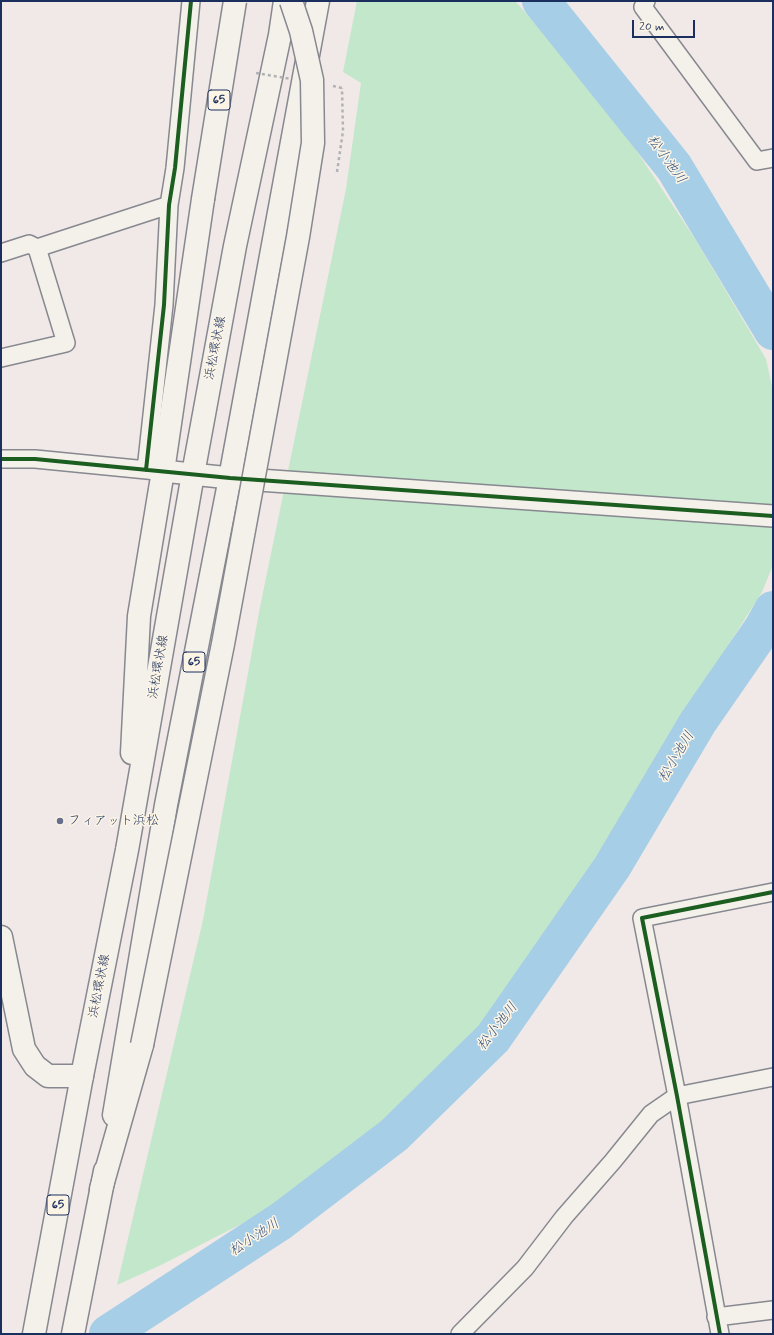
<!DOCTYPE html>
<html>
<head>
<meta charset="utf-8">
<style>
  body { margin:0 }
  #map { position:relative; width:774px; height:1335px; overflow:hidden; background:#f0e9e7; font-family:Mynerve,sans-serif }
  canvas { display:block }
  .frame { position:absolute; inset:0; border:2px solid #1b2f5e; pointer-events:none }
  .scale { position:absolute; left:632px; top:20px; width:63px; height:18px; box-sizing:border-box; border:2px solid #1b2f5e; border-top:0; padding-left:5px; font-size:12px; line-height:14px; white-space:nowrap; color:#1b2f5e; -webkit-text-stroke:3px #fcf5e5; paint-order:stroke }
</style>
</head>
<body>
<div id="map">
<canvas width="774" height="1335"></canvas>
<div class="frame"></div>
<div class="scale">20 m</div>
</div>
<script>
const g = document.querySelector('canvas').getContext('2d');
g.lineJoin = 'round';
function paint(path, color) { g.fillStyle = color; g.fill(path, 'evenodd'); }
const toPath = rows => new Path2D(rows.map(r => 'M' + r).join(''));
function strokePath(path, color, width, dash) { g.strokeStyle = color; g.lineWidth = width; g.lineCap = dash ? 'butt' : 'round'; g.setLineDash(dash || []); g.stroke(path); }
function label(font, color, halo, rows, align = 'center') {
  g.font = font + ' Mynerve,"Klee One",sans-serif'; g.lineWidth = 3; g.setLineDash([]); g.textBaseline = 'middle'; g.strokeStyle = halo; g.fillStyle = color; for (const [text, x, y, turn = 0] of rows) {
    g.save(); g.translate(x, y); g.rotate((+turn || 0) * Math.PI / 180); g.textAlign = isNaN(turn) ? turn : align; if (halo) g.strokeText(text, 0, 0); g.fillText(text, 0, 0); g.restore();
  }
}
const green = toPath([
  [357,1,515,1,601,97,697,242,766,359,773,391,773,565,762,592,653,764,556,933,493,1019,423,1092,345,1153,253,1218,161,1265,117,1285,203,920,260,607,346,189,361,83,343,72]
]);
const river = toPath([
  [541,1,674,167,773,331],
  [108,1334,281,1221,394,1135,493,1038,612,867,698,722,763,628,773,610]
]);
const path = toPath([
  [337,172,343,131,342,88]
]);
const minor = toPath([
  [646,1,643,7,757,161,773,158],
  [1,253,29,244,37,248],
  [1,358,66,343,37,248,169,205],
  [1,459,35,459,157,471],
  [146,470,164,305,169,205,175,168,191,1],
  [716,1317,773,1310],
  [460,1334,525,1268,564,1217,613,1161,651,1114,677,1096,773,1077],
  [720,1334,677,1096,642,918,773,892]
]);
const tertiary = toPath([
  [163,471,230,478,773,516]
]);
const secondary = toPath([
  [1,937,24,1049,35,1066,48,1076,82,1076]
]);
const primary = toPath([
  [132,753,139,616,163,471,203,199],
  [114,1115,166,805,230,478,318,1],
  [34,1334,82,1076,127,850,193,474,235,246,280,35,285,1],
  [73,1334,105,1171]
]);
const trunk = toPath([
  [101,1189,142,1045]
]);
const pathBridge = toPath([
  [256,73,291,79],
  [333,86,342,88]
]);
const primaryBridge = toPath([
  [203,199,235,1]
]);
const trunkBridge = toPath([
  [142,1045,223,644,298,237,313,143,312,80,301,31,291,1]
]);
const cycleway = toPath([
  [1,459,35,459,230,478,773,516],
  [146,470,164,305,169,205,175,168,191,1],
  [720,1334,677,1096,642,918,773,892]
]);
const markers = [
  [60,821,4,"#66708e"]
];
const shields = [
  [219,100,22],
  [194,662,22],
  [58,1205,22]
];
const shieldNames = [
  ["65",219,100],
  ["65",194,662],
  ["65",58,1205]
];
const streetNames = [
  ["浜松環状線",216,348,-79],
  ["浜松環状線",159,667,-80],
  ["浜松環状線",100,986,-79]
];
const poiNames = [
  ["フィアット浜松",68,821]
];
const waterNames = [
  ["松小池川",666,160,54],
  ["松小池川",677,757,-59],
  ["松小池川",498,1027,-52],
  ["松小池川",255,1238,-33]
];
paint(green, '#c3e7ca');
strokePath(river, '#a7cee7', 38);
strokePath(minor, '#878890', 20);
strokePath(tertiary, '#878890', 24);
strokePath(secondary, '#878890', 25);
strokePath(primary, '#878890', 25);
strokePath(trunk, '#878890', 25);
strokePath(path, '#b1b2b4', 2.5, [3, 3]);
strokePath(minor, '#f4f1eb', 17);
strokePath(tertiary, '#f4f1eb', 21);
strokePath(secondary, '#f4f1eb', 22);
strokePath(primary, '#f4f1eb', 22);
strokePath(trunk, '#f4f1eb', 22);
strokePath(primaryBridge, '#878890', 25, []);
strokePath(trunkBridge, '#878890', 25, []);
strokePath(pathBridge, '#b1b2b4', 2.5, [3, 3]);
strokePath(primaryBridge, '#f4f1eb', 22);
strokePath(trunkBridge, '#f4f1eb', 22);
strokePath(cycleway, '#1b5e20', 4);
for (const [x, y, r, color] of markers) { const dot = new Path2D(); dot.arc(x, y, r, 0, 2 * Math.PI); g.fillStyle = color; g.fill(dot); strokePath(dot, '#fcf5e5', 1.5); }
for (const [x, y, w] of shields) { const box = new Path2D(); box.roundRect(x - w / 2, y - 10, w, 20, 3); g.fillStyle = '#fcf5e5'; g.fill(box); strokePath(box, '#1b2f5e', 1); }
label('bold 12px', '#1b2f5e', null, shieldNames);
label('13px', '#1b2f5e', '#fcf5e5', streetNames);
label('13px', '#1b2f5e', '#fcf5e5', poiNames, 'left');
label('italic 14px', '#365480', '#fcf5e5', waterNames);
</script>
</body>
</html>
